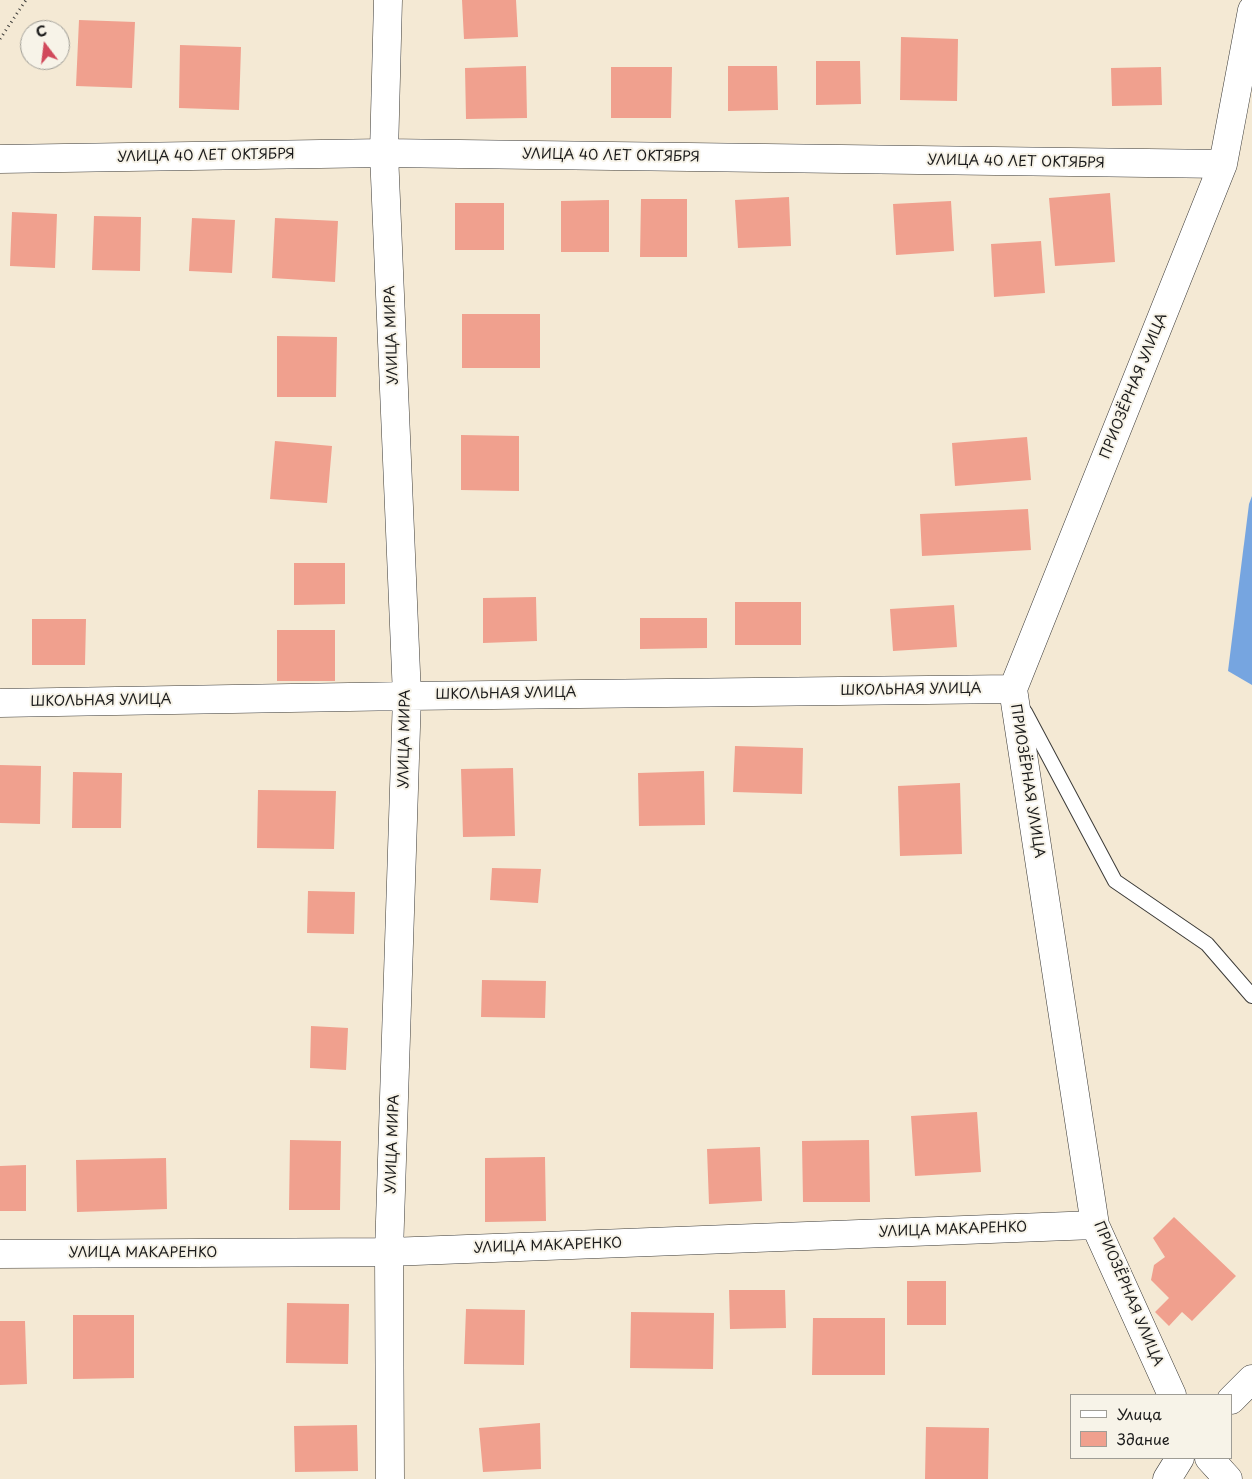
<!DOCTYPE html>
<html>
<head>
<meta charset="utf-8">
<style>
  body { margin:0 }
  #map { position:relative; width:1252px; height:1479px; overflow:hidden; background:#f4e9d4; font-family:"Playpen Sans",sans-serif }
  canvas { display:block }
  .legend { position:absolute; left:1070px; top:1394px; width:162px; height:65px; box-sizing:border-box; background:#f7f3e8; border:1px solid #9f9d96; margin:0; padding:6px 9px; list-style:none; font-size:15px; color:#1c1c1c }
  .legend li { display:flex; align-items:center; gap:10px; height:25px }
  .legend b { width:25px; border:1px solid #9f9d96 }
  .north { position:absolute; left:20px; top:20px; width:50px; height:50px; box-sizing:border-box; background:#f7f3e8; border:1px solid #9f9d96; border-radius:50%; rotate:345deg; font-size:14px; font-weight:700; line-height:20px; text-align:center; color:#1c1c1c }
  .north::after { content:''; display:block; margin:auto; width:18px; height:22px; background:#d1495b; clip-path:polygon(50% 0,100% 100%,50% 72%,0 100%) }
</style>
</head>
<body>
<div id="map">
<canvas width="1252" height="1479"></canvas>
<ul class="legend">
<li><b style="height:6px;background:#fff"></b>Улица</li>
<li><b style="height:14px;background:#f0a08e"></b>Здание</li>
</ul>
<div class="north">С</div>
</div>
<script>
const g = document.querySelector('canvas').getContext('2d');
g.lineJoin = 'round';
function paint(path, color) { g.fillStyle = color; g.fill(path, 'evenodd'); }
const toPath = rows => new Path2D(rows.map(r => 'M' + r).join(''));
function strokePath(path, color, width, dash) { g.strokeStyle = color; g.lineWidth = width; g.lineCap = dash ? 'butt' : 'round'; g.setLineDash(dash || []); g.stroke(path); }
function label(font, color, halo, rows, align = 'center') {
  g.font = font + ' "Playpen Sans",sans-serif'; g.lineWidth = 4; g.setLineDash([]); g.textBaseline = 'middle'; g.strokeStyle = halo; g.fillStyle = color; for (const [text, x, y, turn = 0] of rows) {
    g.save(); g.translate(x, y); g.rotate((+turn || 0) * Math.PI / 180); g.textAlign = isNaN(turn) ? turn : align; if (halo) g.strokeText(text, 0, 0); g.fillText(text, 0, 0); g.restore();
  }
}
const water = toPath([
  [1252,496,1252,685,1228,671,1249,504]
]);
const building = toPath([
  [462,0,516,0,518,37,464,39],
  [79,20,135,22,132,88,76,86],
  [901,37,958,39,957,101,900,100],
  [180,45,241,47,239,110,179,108],
  [816,61,860,61,861,104,816,105],
  [526,66,527,118,466,119,465,68],
  [728,66,777,66,778,110,728,111],
  [611,67,672,67,671,118,611,118],
  [1161,67,1162,105,1112,106,1111,68],
  [1110,193,1115,262,1055,266,1049,198],
  [789,197,791,246,738,248,735,200],
  [641,199,687,199,687,257,640,257],
  [609,200,609,252,561,252,561,201],
  [951,201,954,251,896,255,893,204],
  [455,203,504,203,504,250,455,250],
  [12,212,57,214,55,268,10,266],
  [94,216,141,217,140,271,92,270],
  [192,218,235,220,232,273,189,271],
  [275,218,338,221,335,282,272,278],
  [1041,241,1045,293,994,297,991,244],
  [462,314,540,314,540,368,462,368],
  [277,336,337,337,336,397,277,397],
  [461,435,519,436,519,491,461,490],
  [1027,437,1031,480,955,486,952,443],
  [275,441,332,446,327,503,270,499],
  [1028,509,1031,550,922,556,920,514],
  [294,563,345,563,345,604,294,605],
  [536,597,537,641,483,643,483,598],
  [735,602,801,602,801,645,735,645],
  [954,605,957,647,893,651,890,609],
  [640,618,707,618,707,648,640,649],
  [32,619,86,619,85,665,32,665],
  [277,630,335,630,335,681,277,681],
  [735,746,803,748,802,794,733,792],
  [0,765,41,766,40,824,0,823],
  [513,768,515,836,463,837,461,769],
  [704,771,705,825,639,826,638,773],
  [73,772,122,773,121,828,72,828],
  [960,783,962,854,900,856,898,786],
  [258,790,336,791,334,849,257,848],
  [492,868,541,869,538,903,490,900],
  [308,891,355,892,354,934,307,933],
  [482,980,546,981,545,1018,481,1017],
  [311,1026,348,1028,346,1070,310,1068],
  [977,1112,981,1172,915,1176,911,1116],
  [290,1140,341,1141,340,1210,289,1210],
  [869,1140,870,1202,803,1202,802,1141],
  [760,1147,762,1201,709,1204,707,1149],
  [545,1157,546,1221,485,1222,485,1158],
  [166,1158,167,1209,77,1212,76,1160],
  [26,1165,26,1211,0,1211,0,1166],
  [1174,1217,1236,1276,1192,1321,1182,1312,1169,1326,1155,1312,1169,1298,1151,1280,1154,1265,1165,1257,1153,1238],
  [907,1281,946,1281,946,1325,907,1325],
  [729,1290,785,1290,786,1328,730,1329],
  [287,1303,349,1304,348,1364,286,1363],
  [466,1309,525,1310,524,1365,464,1364],
  [631,1312,714,1313,713,1369,630,1368],
  [73,1315,134,1315,134,1378,73,1379],
  [813,1318,885,1318,885,1375,812,1375],
  [0,1321,25,1321,27,1384,0,1385],
  [540,1423,541,1469,483,1472,479,1428],
  [357,1425,358,1471,295,1472,294,1426],
  [926,1427,989,1428,988,1479,925,1479]
]);
const path = toPath([
  [0,39,26,0]
]);
const lane = toPath([
  [1025,712,1115,881,1207,944,1252,996]
]);
const street = toPath([
  [388,0,384,153,407,696,389,1252,390,1479],
  [0,159,384,153,1223,164],
  [0,703,407,696,1013,689],
  [0,1254,389,1252,1095,1225],
  [1172,1395,1095,1225,1013,689,1223,164,1252,10],
  [1231,1400,1252,1379],
  [1209,1458,1228,1479],
  [1167,1479,1180,1458]
]);
const streetNames = [
  ["УЛИЦА 40 ЛЕТ ОКТЯБРЯ",206,156,-1],
  ["УЛИЦА 40 ЛЕТ ОКТЯБРЯ",611,156,1],
  ["УЛИЦА 40 ЛЕТ ОКТЯБРЯ",1016,162,1],
  ["УЛИЦА МИРА",392,335,-92],
  ["ПРИОЗЁРНАЯ УЛИЦА",1134,386,-68],
  ["ШКОЛЬНАЯ УЛИЦА",911,690,-1],
  ["ШКОЛЬНАЯ УЛИЦА",506,694,-1],
  ["ШКОЛЬНАЯ УЛИЦА",101,701,-1],
  ["УЛИЦА МИРА",405,739,-89],
  ["ПРИОЗЁРНАЯ УЛИЦА",1027,781,81],
  ["УЛИЦА МИРА",393,1144,-88],
  ["УЛИЦА МАКАРЕНКО",953,1230,-2],
  ["УЛИЦА МАКАРЕНКО",548,1246,-2],
  ["УЛИЦА МАКАРЕНКО",143,1253],
  ["ПРИОЗЁРНАЯ УЛИЦА",1128,1294,67]
];
paint(water, '#76a5e0');
paint(building, '#f0a08e');
strokePath(lane, '#3c3b38', 16);
strokePath(street, '#3c3b38', 29);
strokePath(path, '#3c3b38', 3, [1, 4]);
strokePath(lane, '#fff', 14);
strokePath(street, '#fff', 28);
label('14px', '#1c1c1c', '#f7f3e8', streetNames);
</script>
</body>
</html>
